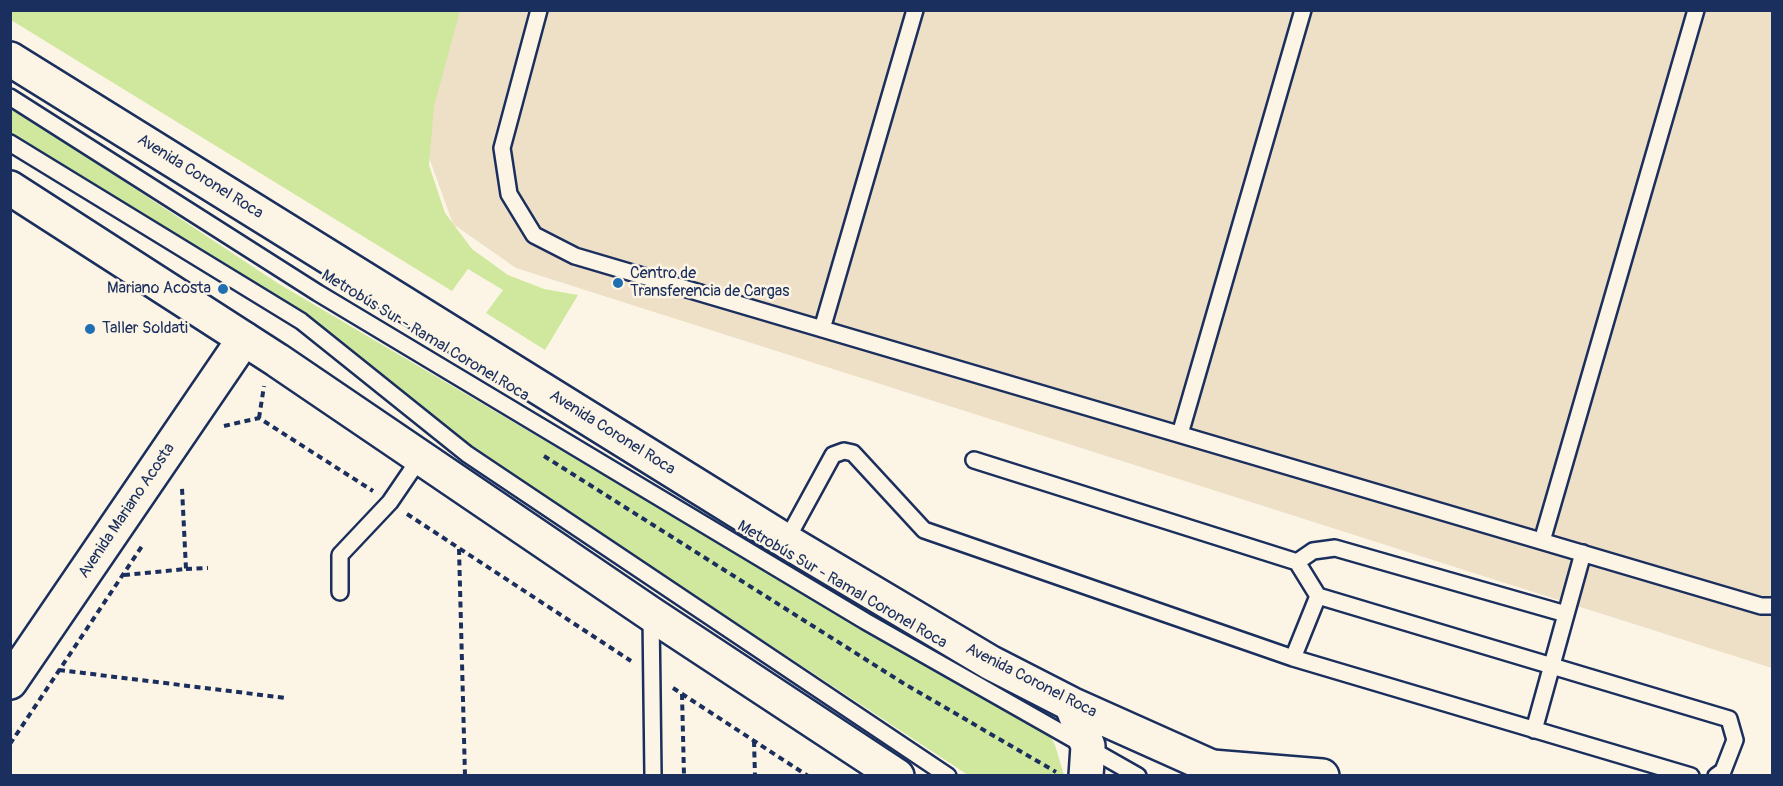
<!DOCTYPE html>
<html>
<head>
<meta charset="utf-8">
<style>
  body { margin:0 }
  #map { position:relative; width:1783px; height:786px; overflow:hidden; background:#fcf5e5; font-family:Pangolin,sans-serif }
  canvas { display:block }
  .frame { position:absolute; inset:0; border:12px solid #1b2f5e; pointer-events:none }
</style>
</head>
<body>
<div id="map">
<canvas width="1783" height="786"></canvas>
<div class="frame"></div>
</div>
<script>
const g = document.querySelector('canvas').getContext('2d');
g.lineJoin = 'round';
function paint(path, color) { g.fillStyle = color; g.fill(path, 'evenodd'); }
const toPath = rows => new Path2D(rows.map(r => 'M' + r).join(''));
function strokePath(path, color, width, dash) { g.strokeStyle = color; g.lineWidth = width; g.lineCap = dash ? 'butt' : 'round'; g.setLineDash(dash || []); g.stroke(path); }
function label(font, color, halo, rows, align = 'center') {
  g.font = font + ' Pangolin,sans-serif'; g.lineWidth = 5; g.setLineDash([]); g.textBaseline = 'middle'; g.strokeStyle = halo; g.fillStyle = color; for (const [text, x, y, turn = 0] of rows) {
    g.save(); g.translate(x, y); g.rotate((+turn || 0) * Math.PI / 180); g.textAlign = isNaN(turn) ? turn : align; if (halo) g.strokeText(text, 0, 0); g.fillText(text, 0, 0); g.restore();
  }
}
const built = toPath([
  [452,11,1772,11,1772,668,516,268,453,224,427,152,429,90]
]);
const green = toPath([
  [10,11,460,11,434,106,429,165,445,213,472,249,508,275,544,289,578,295,545,350,486,313,503,290,468,269,452,291,11,20],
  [10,106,279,284,917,660,1047,730,1055,745,1064,775,968,775,472,449,285,301,11,135]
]);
const path = toPath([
  [259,418,264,386],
  [224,426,259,418,373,491],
  [544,456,903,683,1056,772],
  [407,514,631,661],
  [459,549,465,776],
  [186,569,208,568],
  [124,575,186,569,182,488],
  [59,670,286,698],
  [673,688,808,776],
  [682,694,684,776],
  [754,741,755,776],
  [10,744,142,546]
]);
const service = toPath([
  [539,10,502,148,509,194,534,235,575,256,1761,606,1772,606],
  [10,97,318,293,865,621,1138,776],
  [10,143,301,321,467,454,948,776],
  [822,329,915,10],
  [1180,434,1303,10],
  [974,460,1297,562,1318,596,1729,719,1735,740,1723,771,1716,776],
  [786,541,833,455,844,451,853,453,924,530,1293,658,1691,776],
  [1542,541,1696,10],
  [1297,562,1313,551,1335,548,1566,614],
  [340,592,340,555,390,502,420,458],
  [651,614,653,776],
  [1293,658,1318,596],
  [1534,730,1583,553]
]);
const tertiary = toPath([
  [10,682,244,339]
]);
const secondary = toPath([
  [10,59,786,541,991,663,1071,704,1232,776],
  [10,188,277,360,651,614,897,776],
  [1071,704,1088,746,1086,776]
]);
const motorway = toPath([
  [1212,767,1322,776]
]);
const markers = [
  [618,283,6,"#1f6fb2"],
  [223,289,6,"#1f6fb2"],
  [90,329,6,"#1f6fb2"]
];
const streetNames = [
  ["Avenida Coronel Roca",200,177,32],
  ["Metrobús Sur - Ramal Coronel Roca",425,336,31],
  ["Avenida Coronel Roca",612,433,32],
  ["Avenida Mariano Acosta",127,511,-56],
  ["Metrobús Sur - Ramal Coronel Roca",842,585,30],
  ["Avenida Coronel Roca",1031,681,27]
];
const poiNames = [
  ["Centro de",630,274],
  ["Transferencia de Cargas",630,292],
  ["Mariano Acosta",211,289,"right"],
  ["Taller Soldati",102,329]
];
paint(built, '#eedfc7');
paint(green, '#cfe89e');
strokePath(service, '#1b2f5e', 20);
strokePath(tertiary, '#1b2f5e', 38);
strokePath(secondary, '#1b2f5e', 38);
strokePath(motorway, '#1b2f5e', 38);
strokePath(path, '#1b2f5e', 4, [6, 4.5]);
strokePath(service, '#fcf5e5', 15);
strokePath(tertiary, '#fcf5e5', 33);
strokePath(secondary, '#fcf5e5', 33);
strokePath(motorway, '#fcf5e5', 33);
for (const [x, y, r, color] of markers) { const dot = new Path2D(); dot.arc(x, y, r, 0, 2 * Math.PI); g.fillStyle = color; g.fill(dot); strokePath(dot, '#fcf5e5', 2); }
label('16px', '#1b2f5e', '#fcf5e5', streetNames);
label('16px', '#1b2f5e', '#fcf5e5', poiNames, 'left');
</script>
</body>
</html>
